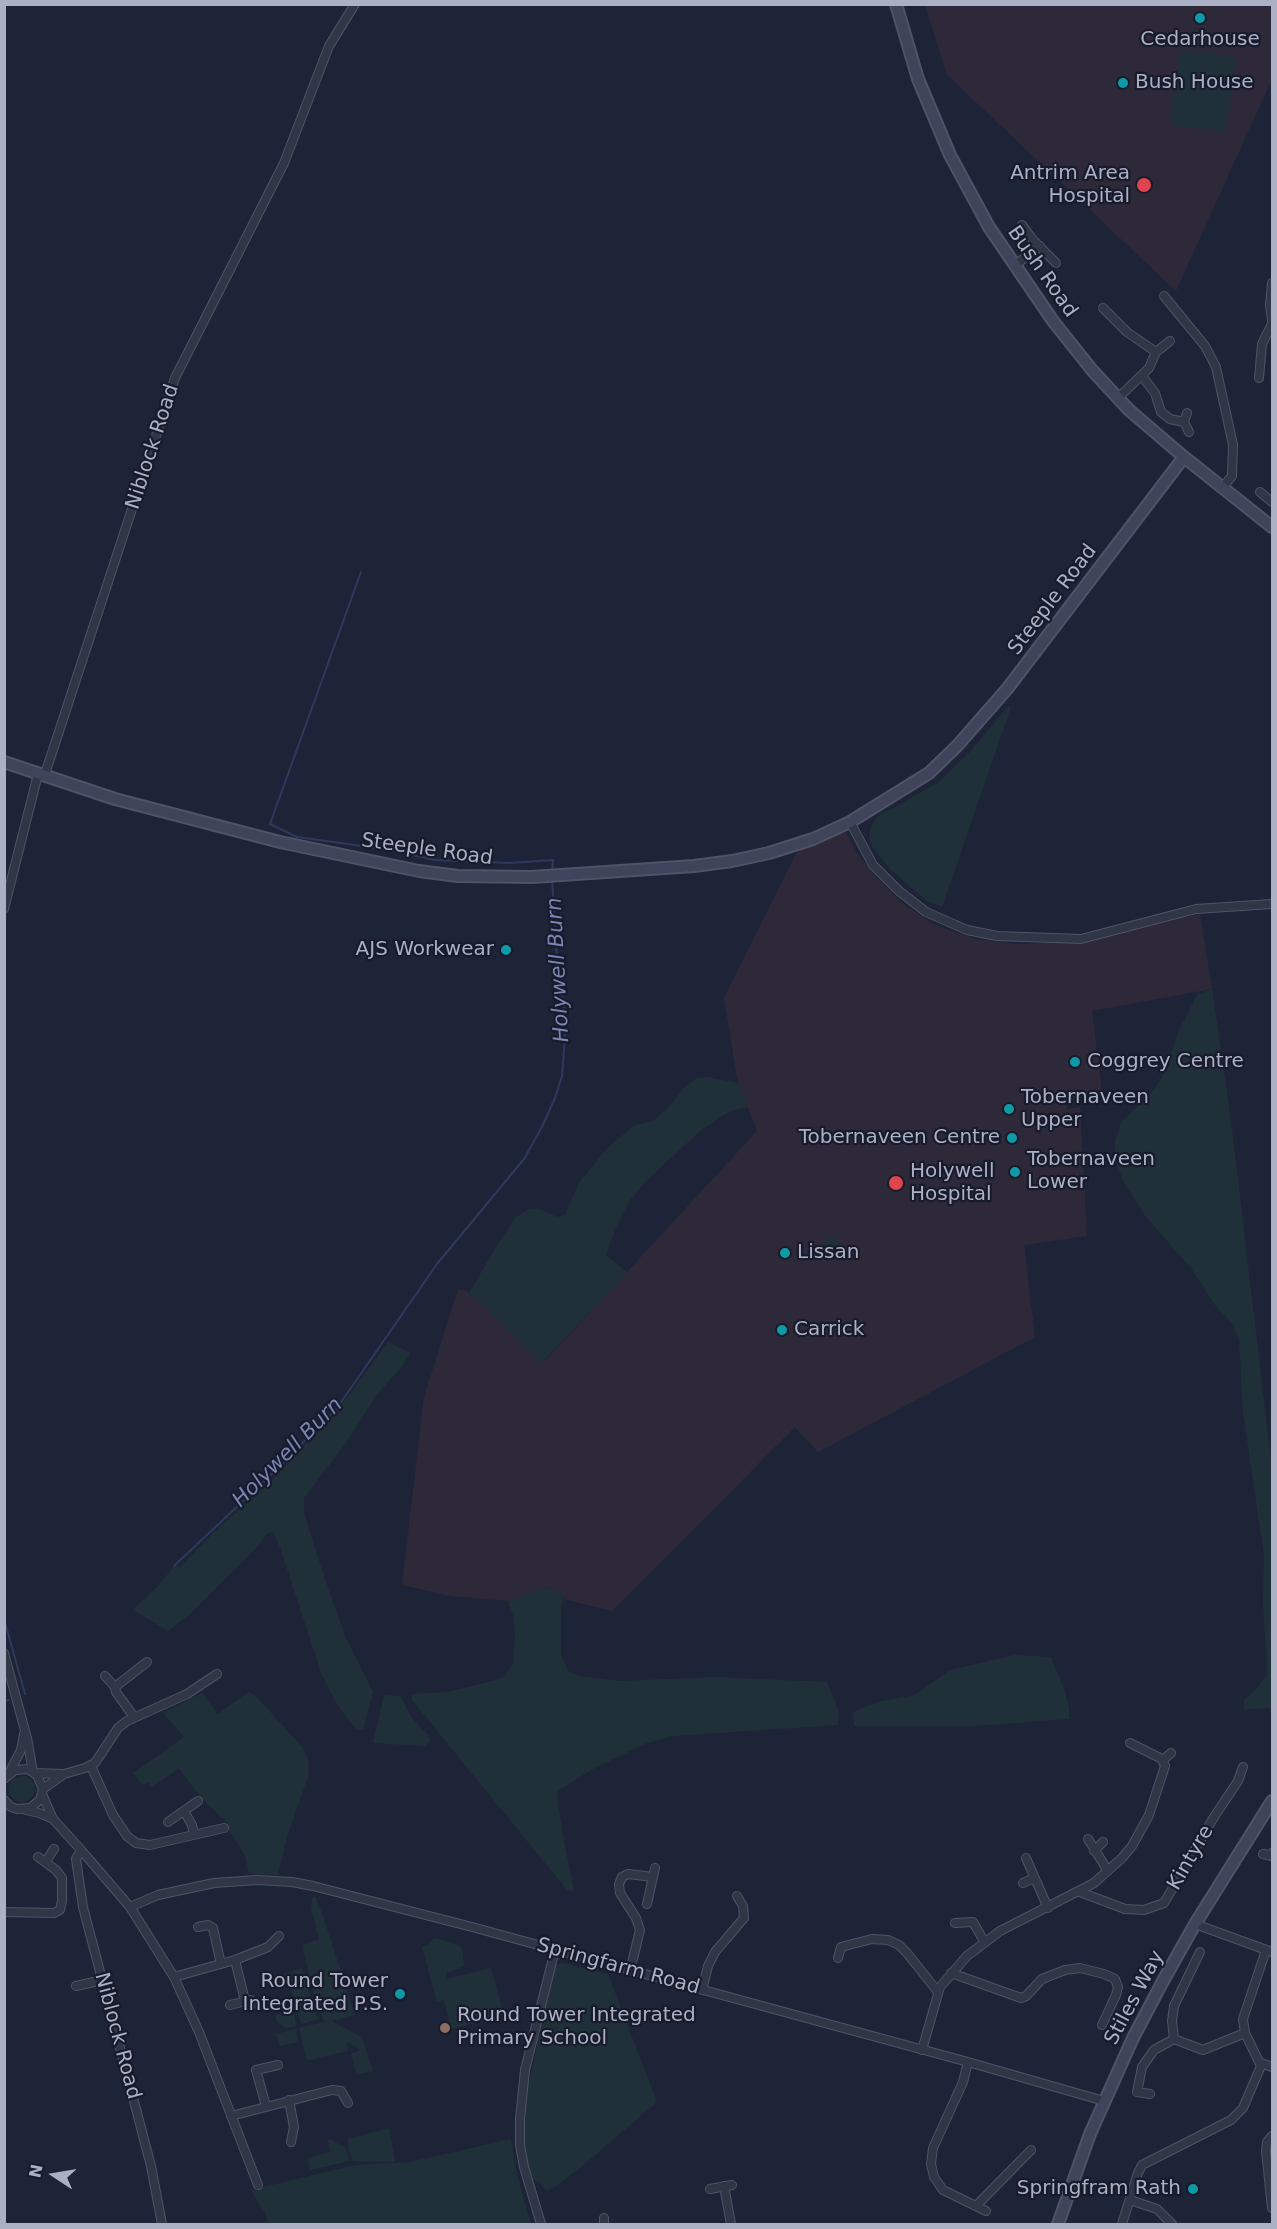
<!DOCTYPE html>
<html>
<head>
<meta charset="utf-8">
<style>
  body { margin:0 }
  #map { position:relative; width:1277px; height:2229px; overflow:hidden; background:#1e2437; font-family:"DejaVu Sans",sans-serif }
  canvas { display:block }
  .frame { position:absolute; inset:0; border:6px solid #abb0c5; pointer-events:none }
  .north { position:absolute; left:24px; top:2145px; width:60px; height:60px; -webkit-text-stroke:4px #171b2b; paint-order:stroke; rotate:282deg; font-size:16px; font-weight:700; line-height:24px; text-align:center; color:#abb0c5 }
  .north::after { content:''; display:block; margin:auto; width:21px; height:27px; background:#abb0c5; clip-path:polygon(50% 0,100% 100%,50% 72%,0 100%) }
</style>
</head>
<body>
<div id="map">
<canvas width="1277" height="2229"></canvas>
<div class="frame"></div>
<div class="north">N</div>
</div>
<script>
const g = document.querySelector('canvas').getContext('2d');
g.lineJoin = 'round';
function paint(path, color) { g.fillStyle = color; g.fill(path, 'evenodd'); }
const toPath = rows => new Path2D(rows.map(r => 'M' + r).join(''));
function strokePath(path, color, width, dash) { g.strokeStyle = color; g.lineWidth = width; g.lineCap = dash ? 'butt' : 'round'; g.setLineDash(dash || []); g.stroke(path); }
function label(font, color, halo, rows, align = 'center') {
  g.font = font + ' "DejaVu Sans",sans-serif'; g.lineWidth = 4.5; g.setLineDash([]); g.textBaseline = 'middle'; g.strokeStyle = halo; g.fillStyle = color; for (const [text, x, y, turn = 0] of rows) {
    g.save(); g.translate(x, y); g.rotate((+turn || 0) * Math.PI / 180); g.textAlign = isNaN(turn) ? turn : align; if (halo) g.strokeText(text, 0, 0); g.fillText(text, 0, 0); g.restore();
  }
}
const medical = toPath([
  [925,5,1272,5,1272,79,1176,291,947,75],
  [845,830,857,853,873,874,903,904,933,924,975,939,1014,944,1082,942,1200,914,1212,989,1092,1011,1102,1092,1066,1099,1067,1109,1080,1107,1087,1236,1024,1245,1035,1337,818,1452,795,1427,612,1611,563,1599,561,1594,545,1587,508,1601,451,1596,402,1585,424,1397,458,1289,467,1291,543,1363,757,1131,738,1083,724,998,799,848]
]);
const green = toPath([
  [1181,49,1236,57,1225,132,1170,124],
  [1008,706,1011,707,942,907,926,900,891,870,873,848,869,838,871,827,877,817,939,782,971,751],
  [1212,989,1231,1120,1272,1469,1272,1708,1244,1709,1244,1700,1257,1688,1267,1675,1263,1602,1264,1556,1243,1412,1239,1339,1231,1322,1215,1305,1191,1268,1146,1217,1124,1183,1115,1159,1115,1142,1121,1122,1153,1091,1165,1073,1177,1034,1197,995],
  [707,1077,738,1083,748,1107,730,1111,699,1132,647,1180,630,1200,615,1230,606,1255,627,1272,542,1363,469,1293,496,1247,515,1218,530,1208,545,1211,557,1217,565,1215,579,1183,608,1147,634,1126,655,1120,670,1106,684,1088,697,1078],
  [831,1234,841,1244,824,1260,814,1252],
  [388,1342,410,1353,401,1368,377,1394,346,1443,304,1498,304,1513,326,1582,345,1636,373,1692,363,1730,355,1728,336,1703,321,1673,281,1550,273,1532,268,1533,249,1556,190,1614,168,1631,133,1610,160,1584,174,1566,180,1567,209,1537,272,1480,338,1410],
  [545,1587,561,1594,563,1599,561,1606,561,1654,568,1671,578,1676,620,1681,716,1677,827,1682,838,1709,838,1725,673,1736,644,1744,589,1771,557,1792,562,1831,574,1891,567,1890,412,1700,412,1694,447,1692,496,1680,505,1676,513,1663,515,1638,514,1618,508,1601],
  [1015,1655,1051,1657,1065,1691,1069,1708,1069,1719,975,1726,854,1726,853,1712,878,1702,915,1695,950,1670],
  [248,1692,255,1695,304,1749,309,1764,308,1777,287,1837,278,1875,249,1874,245,1855,229,1830,227,1822,201,1798,179,1768,152,1787,148,1782,142,1785,133,1773,184,1737,163,1713,202,1693,218,1714],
  [384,1695,400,1696,412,1718,428,1735,430,1742,425,1746,373,1743],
  '9 1789a13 13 0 1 1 26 0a13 13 0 1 1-26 0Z',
  [313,1897,316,1897,324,1919,355,2015,331,2021,362,2037,373,2071,356,2075,351,2054,360,2050,349,2042,346,2043,348,2051,309,2060,306,2058,299,2028,324,2022,315,2000,302,1945,319,1939,311,1907],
  [434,1938,456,1944,462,1949,464,1966,446,1973,447,1979,491,1968,504,2016,451,2029,444,2000,437,2002,422,1947,429,1944],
  [563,1963,608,1974,657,2102,580,2168,553,2188,546,2191,540,2183,533,2179,526,2168,523,2142,526,2096,554,1970,557,1964],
  [302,1968,313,2007,318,2019,301,2024,288,1979,283,1974],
  [294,2011,296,2026,287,2028,277,2022,275,2015],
  [296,2029,298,2042,280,2046,276,2034],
  [389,2128,395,2162,352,2161,347,2139],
  [330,2139,346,2148,349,2161,310,2170,308,2158,330,2152,328,2140],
  [511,2139,517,2174,531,2224,268,2224,266,2215,251,2190,355,2165,410,2162]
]);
const stream = toPath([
  [361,572,270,824,297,837,391,850,435,860,510,863,553,860,552,872],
  [174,1566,274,1472,337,1408,437,1264,524,1159,542,1127,555,1098,562,1076,566,1021,557,960,552,878],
  [4,1619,25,1694],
  [4,1701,9,1700]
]);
const street = toPath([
  [1022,225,1033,240,1056,263],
  [1014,266,1040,246],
  [1272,283,1270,305,1272,321],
  [1164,296,1205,346,1216,367,1233,445,1232,476,1223,487],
  [1103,308,1127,332,1156,352],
  [1142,376,1155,393,1161,412,1170,419,1184,422],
  [1259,378,1262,344,1272,324],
  [1118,398,1149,368,1156,352,1170,341],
  [1187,413,1184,422,1189,432],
  [1260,492,1272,502],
  [850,822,873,865,899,891,926,912,967,930,997,936,1081,939,1196,909,1272,904],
  [4,909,37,778,46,771,175,378,284,163,329,46,355,4],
  [4,1653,27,1738,33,1772],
  [105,1676,115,1687],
  [134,1717,116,1692,115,1687,147,1662],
  [1163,1760,1171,1753],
  [91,1766,113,1815,127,1836,136,1843,150,1845,224,1828],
  [9,1773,21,1750,24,1734],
  [35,1773,63,1774],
  [4,1779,15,1770,28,1769,37,1775,43,1789,40,1800,30,1808,17,1809,11,1807,4,1800],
  [43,1789,64,1774,85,1768,95,1763,118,1728,127,1721,187,1694,217,1674],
  [42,1794,53,1819,81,1850,130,1907,174,1977,199,2032,258,2185],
  [26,1810,39,1813,53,1819],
  [184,1811,192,1825,194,1834],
  [168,1822,198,1801],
  [1088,1839,1108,1871],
  [81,1850,76,1859,83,1907,151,2166,162,2224],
  [1094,1851,1103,1842],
  [1263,1854,1272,1856,1272,1853],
  [1026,1858,1048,1908],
  [46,1861,54,1849],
  [1023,1883,1034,1878],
  [1080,1892,1125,1909,1144,1910,1164,1903,1214,1817,1238,1781,1243,1767],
  [647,1904,655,1868],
  [130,1907,158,1895,214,1883,257,1880,292,1882,313,1886,472,1927,968,2062,1104,2101],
  [4,1912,54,1913,60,1910,62,1901,62,1878,56,1870,38,1857],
  [955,1923,973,1922,984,1941],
  [1195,1924,1272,1952],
  [198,1927,208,1925,213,1928,221,1964],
  [838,1958,841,1947,872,1939,888,1940,899,1945,907,1953,938,1992],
  [235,1960,245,2001],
  [630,1971,640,1930,636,1918,620,1893,619,1884,622,1877,628,1874,653,1877],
  [951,1973,1021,1998,1026,1996,1042,1979,1065,1970,1080,1968,1104,1974,1115,1979,1118,1987,1116,1995,1102,2025],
  [174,1977,235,1960,268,1947,279,1936],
  [76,1986,103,1980],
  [702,1990,708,1966,715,1952,744,1918,743,1906,737,1896],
  [230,2005,250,2000,260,2005],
  [1174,2039,1172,2021,1174,2006,1200,1952],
  [1174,2039,1203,2050,1245,2033],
  [922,2050,940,1987,967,1956,1000,1931,1094,1883,1122,1858,1132,1846,1149,1815,1165,1766,1162,1759,1130,1743],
  [968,2062,963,2082,933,2148,931,2164,934,2177,943,2190,986,2211],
  [1261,2063,1272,2067],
  [1150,2094,1137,2092,1142,2067,1154,2050,1174,2039],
  [289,2100,294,2127,291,2142],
  [266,2106,256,2070,278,2065],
  [231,2116,332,2090,341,2091,348,2103],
  [1272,2136,1267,2142,1266,2151,1272,2208],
  [724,2186,731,2224],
  [710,2189,732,2185],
  [1130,2200,1157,2209,1172,2224],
  [976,2206,1031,2150],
  [541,2224,524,2167,520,2145,520,2119,525,2070,555,1950],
  [604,2224,604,2218],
  [1122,2224,1138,2173,1142,2165,1231,2120,1243,2108,1261,2066,1245,2033,1243,2019,1266,1950]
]);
const secondary = toPath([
  [896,4,918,79,950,155,989,227,1053,321,1092,370,1129,410,1184,457,1272,527],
  [4,762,115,799,280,842,419,871,458,876,532,877,694,866,732,861,769,853,813,839,850,822,929,773,957,746,1007,689,1184,457],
  [1058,2224,1090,2134,1133,2038,1163,1981,1195,1924,1272,1801]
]);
const markers = [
  [1200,18,6,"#0f9aa8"],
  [1123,83,6,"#0f9aa8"],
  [1144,185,8,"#e0444e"],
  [506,950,6,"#0f9aa8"],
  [1075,1062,6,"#0f9aa8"],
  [1009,1109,6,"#0f9aa8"],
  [1012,1138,6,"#0f9aa8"],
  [1015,1172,6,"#0f9aa8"],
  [896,1183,8,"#e0444e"],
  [785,1253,6,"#0f9aa8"],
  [782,1330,6,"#0f9aa8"],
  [400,1994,6,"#0f9aa8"],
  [445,2028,6,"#8d6e63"],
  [1193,2189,6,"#0f9aa8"]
];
const poiNames = [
  ["Cedarhouse",1200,40,"center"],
  ["Bush House",1135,83],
  ["Antrim Area",1130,174,"right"],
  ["Hospital",1130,197,"right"],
  ["AJS Workwear",494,950,"right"],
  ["Coggrey Centre",1087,1062],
  ["Tobernaveen",1021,1098],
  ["Upper",1021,1121],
  ["Tobernaveen Centre",1000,1138,"right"],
  ["Tobernaveen",1027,1160],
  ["Lower",1027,1183],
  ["Holywell",910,1172],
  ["Hospital",910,1195],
  ["Lissan",797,1253],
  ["Carrick",794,1330],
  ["Round Tower",388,1982,"right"],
  ["Integrated P.S.",388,2005,"right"],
  ["Round Tower Integrated",457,2016],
  ["Primary School",457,2039],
  ["Springfram Rath",1181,2189,"right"]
];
const streetNames = [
  ["Bush Road",1042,272,55],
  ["Niblock Road",153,447,-72],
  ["Steeple Road",1053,600,-53],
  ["Steeple Road",427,850,8],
  ["Kintyre",1191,1858,-60],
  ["Springfarm Road",618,1967,15],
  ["Stiles Way",1135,1998,-62],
  ["Niblock Road",117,2036,75]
];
const waterNames = [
  ["Holywell Burn",559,970,-93],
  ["Holywell Burn",288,1453,-45]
];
paint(medical, '#2e2938');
paint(green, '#203038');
strokePath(stream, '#2e395d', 2);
strokePath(street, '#4f5366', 10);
strokePath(secondary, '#4f5366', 14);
strokePath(street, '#313647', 8);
strokePath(secondary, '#3f445b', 10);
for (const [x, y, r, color] of markers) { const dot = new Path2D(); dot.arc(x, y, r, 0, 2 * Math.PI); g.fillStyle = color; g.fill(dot); strokePath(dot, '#171b2b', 2); }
label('20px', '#abb0c5', '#171b2b', poiNames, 'left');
label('20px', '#abb0c5', '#171b2b', streetNames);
label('italic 21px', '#7986b4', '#171b2b', waterNames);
</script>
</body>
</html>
